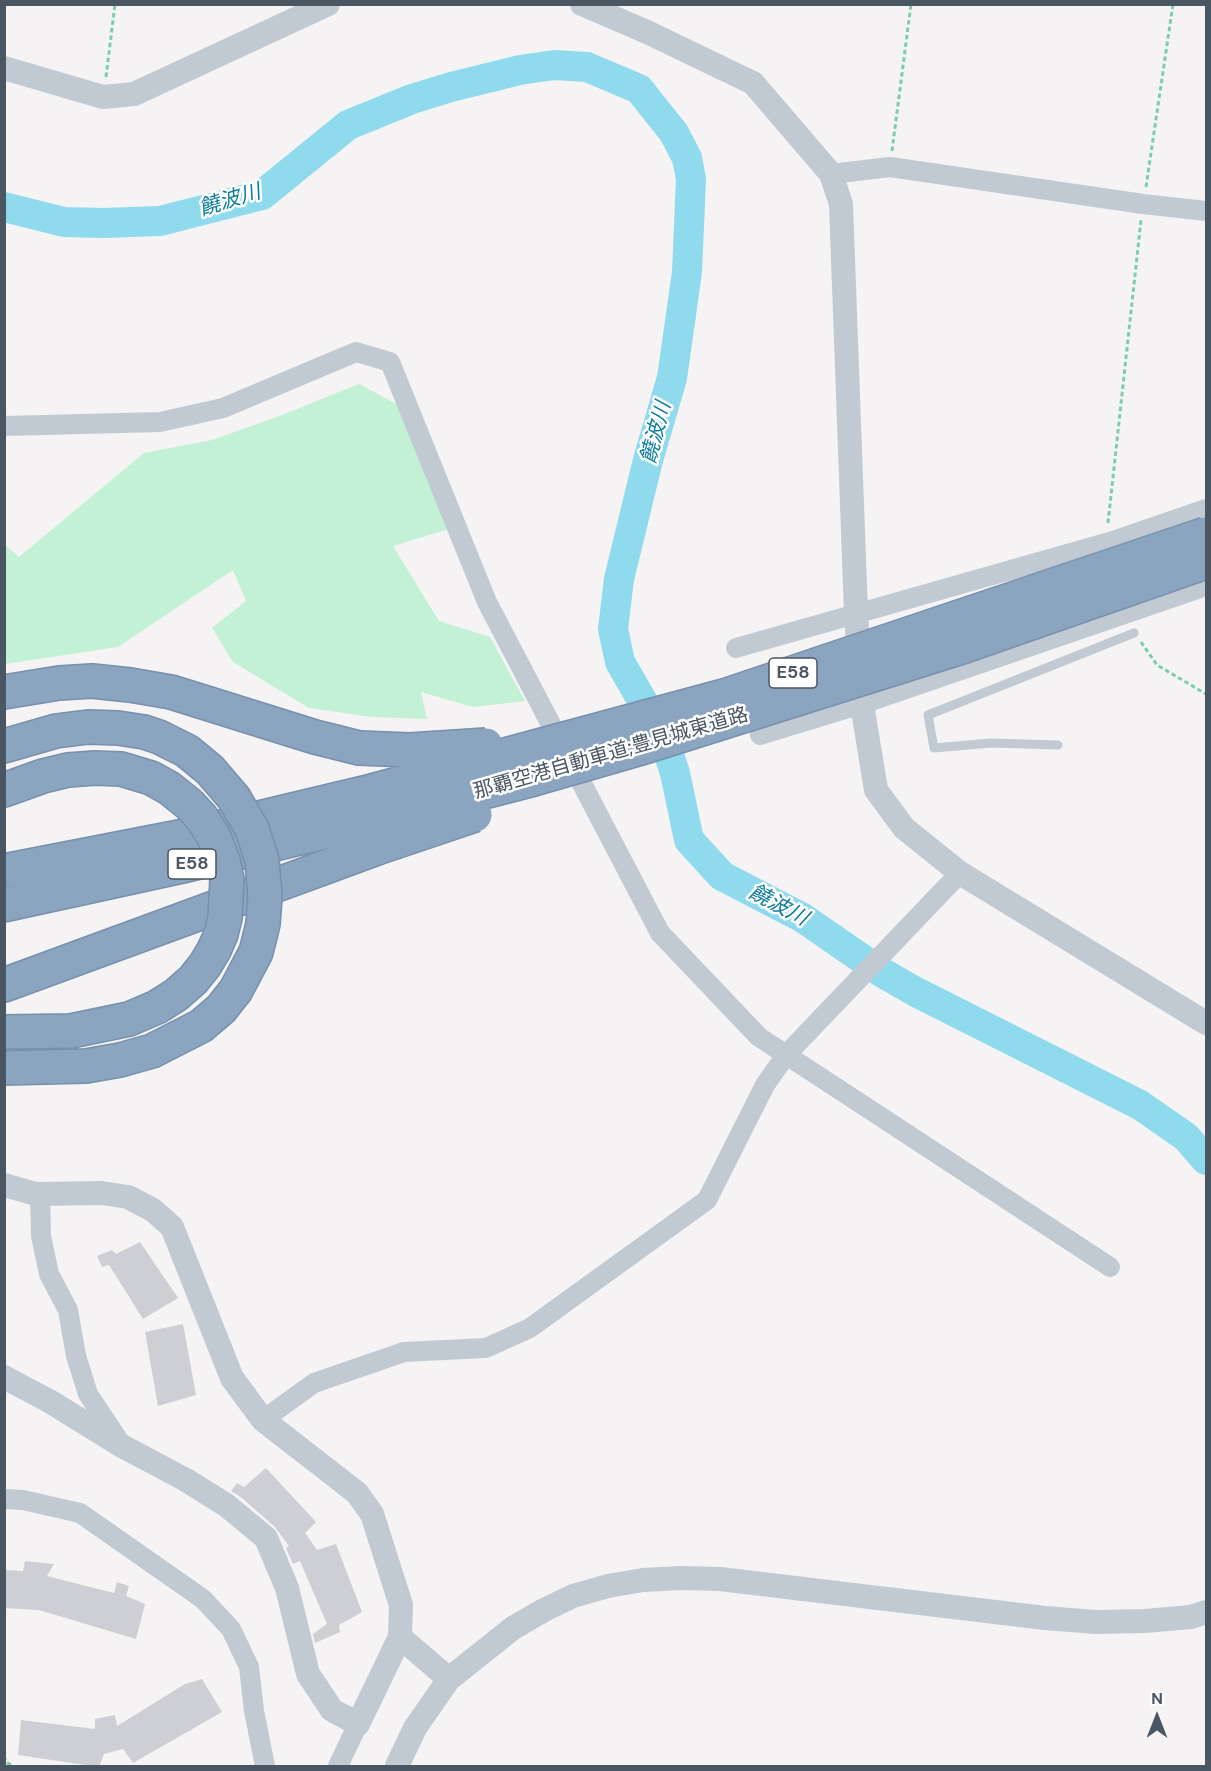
<!DOCTYPE html>
<html>
<head>
<meta charset="utf-8">
<style>
  body { margin:0 }
  #map { position:relative; width:1211px; height:1771px; overflow:hidden; background:#f5f3f3; font-family:"DM Sans",sans-serif }
  canvas { display:block }
  .frame { position:absolute; inset:0; border:6px solid #4a5661; pointer-events:none }
  .north { position:absolute; left:1127px; top:1687px; width:60px; height:60px; -webkit-text-stroke:4px #fff; paint-order:stroke; rotate:0deg; font-size:16px; font-weight:700; line-height:24px; text-align:center; color:#4a5661 }
  .north::after { content:''; display:block; margin:auto; width:21px; height:27px; background:#4a5661; clip-path:polygon(50% 0,100% 100%,50% 72%,0 100%) }
</style>
</head>
<body>
<div id="map">
<canvas width="1211" height="1771"></canvas>
<div class="frame"></div>
<div class="north">N</div>
</div>
<script>
const g = document.querySelector('canvas').getContext('2d');
g.lineJoin = 'round';
function paint(path, color) { g.fillStyle = color; g.fill(path, 'evenodd'); }
const toPath = rows => new Path2D(rows.map(r => 'M' + r).join(''));
function strokePath(path, color, width, dash) { g.strokeStyle = color; g.lineWidth = width; g.lineCap = dash ? 'butt' : 'round'; g.setLineDash(dash || []); g.stroke(path); }
function label(font, color, halo, rows, align = 'center') {
  g.font = font + ' "DM Sans","Noto Sans JP",sans-serif'; g.lineWidth = 5; g.setLineDash([]); g.textBaseline = 'middle'; g.strokeStyle = halo; g.fillStyle = color; for (const [text, x, y, turn = 0] of rows) {
    g.save(); g.translate(x, y); g.rotate((+turn || 0) * Math.PI / 180); g.textAlign = isNaN(turn) ? turn : align; if (halo) g.strokeText(text, 0, 0); g.fillText(text, 0, 0); g.restore();
  }
}
const green = toPath([
  [359,384,400,406,452,528,393,546,439,621,490,637,525,701,473,707,421,692,427,719,371,717,309,708,233,662,212,628,246,601,233,570,118,647,5,664,5,545,19,557,144,453,212,440,277,417]
]);
const river = toPath([
  [4,207,64,222,102,223,160,221,262,195,348,125,412,99,451,87,520,70,554,65,587,67,639,89,674,133,687,158,691,179,687,272,672,378,648,460,619,579,613,629,620,662,663,737,675,773,689,840,722,876,803,918,881,972,916,992,1140,1105,1186,1137,1206,1160]
]);
const building = toPath([
  [140,1242,178,1298,143,1319,109,1265,102,1267,97,1256,112,1250,116,1254],
  [183,1324,196,1395,158,1406,145,1332],
  [266,1468,316,1522,305,1533,317,1550,336,1544,362,1612,339,1625,340,1632,315,1643,313,1634,327,1624,300,1561,293,1564,286,1548,289,1546,275,1527,242,1498,231,1491,237,1483,244,1487],
  [25,1561,54,1564,47,1576,114,1593,117,1582,129,1586,126,1596,145,1604,136,1639,39,1610,4,1608,4,1570,23,1571],
  [202,1679,222,1712,133,1763,123,1749,104,1754,99,1767,18,1755,21,1720,95,1729,95,1719,115,1715,117,1726,185,1684]
]);
const path = toPath([
  [106,77,115,4],
  [892,151,911,4],
  [1146,187,1173,4],
  [1108,523,1141,220],
  [1141,642,1157,665,1206,694],
  [4,1756,6,1762,13,1766]
]);
const service = toPath([
  [1058,745,991,743,934,748,928,715,1134,633]
]);
const minor = toPath([
  [831,174,890,167,1143,204,1206,211],
  [4,426,160,422,223,408,356,352,390,362,487,602,660,933,759,1037,1110,1267],
  [736,648,1116,540,1206,509],
  [760,735,862,704,1206,586],
  [40,1194,41,1236,49,1274,68,1310,76,1356,88,1394,121,1444],
  [263,1420,314,1383,404,1352,486,1348,530,1328,707,1200,765,1085,786,1055,960,873],
  [4,1499,23,1500,80,1513,203,1599,231,1629,249,1667,254,1711,265,1766],
  [338,1766,358,1724]
]);
const tertiary = toPath([
  [582,4,647,32,753,83,831,174,841,204,856,614,862,704,876,790,904,828,960,873,1206,1023],
  [4,68,103,97,134,94,328,4],
  [4,1185,36,1194,102,1193,128,1197,153,1210,172,1227,232,1378,263,1420,357,1493,372,1514,401,1605,400,1637,449,1679],
  [4,1377,51,1402,122,1446,186,1480,226,1505,266,1538,287,1588,308,1674,332,1710,358,1724,400,1637],
  [397,1766,415,1728,449,1679,513,1628,544,1610,573,1596,608,1586,643,1580,681,1578,720,1579,1045,1618,1096,1622,1145,1621,1191,1617,1206,1612]
]);
const motorway = toPath([
  [4,692,59,683,92,681,130,685,171,692,315,737,359,748],
  [4,746,56,731,88,727,118,728,144,732,159,737,187,751,210,770,234,798],
  [4,790,43,776,68,770,95,768,121,769,151,778,169,788,189,804],
  [4,871,179,837,372,791],
  [4,905,183,866,379,819],
  [4,985,377,848],
  [4,1032,71,1031,129,1019,157,1007,176,995,193,980,205,965,214,950],
  [4,1068,86,1066,120,1060,152,1051,201,1026,221,1009,236,990,256,952,263,924]
]);
const motorwayBridge = toPath([
  [359,748,410,750,486,745],
  [372,791,724,696,1206,534],
  [234,798,252,829,262,860,265,897,263,924],
  [189,804,202,818,214,837,223,861,227,879,225,918,221,934,214,950],
  [379,819,534,779,638,749,965,646,1206,562],
  [377,848,475,815]
]);
const shields = [
  [793,673,48],
  [192,864,48]
];
const shieldNames = [
  ["E58",793,673],
  ["E58",192,864]
];
const streetNames = [
  ["那覇空港自動車道;豊見城東道路",611,754,-16]
];
const waterNames = [
  ["饒波川",230,201,-17],
  ["饒波川",657,433,-75],
  ["饒波川",778,906,28]
];
paint(green, '#c3f1d5');
strokePath(river, '#90daee', 30);
paint(building, '#cdcfd5');
strokePath(motorway, '#7690ad', 36);
strokePath(path, '#7ad0a6', 3, [4.5, 3]);
strokePath(service, '#c1cad2', 9);
strokePath(minor, '#c1cad2', 20);
strokePath(tertiary, '#c1cad2', 24);
strokePath(motorway, '#8ba5c1', 33);
strokePath(motorwayBridge, '#7690ad', 36, []);
strokePath(motorwayBridge, '#8ba5c1', 33);
for (const [x, y, w] of shields) { const box = new Path2D(); box.roundRect(x - w / 2, y - 15, w, 30, 4.5); g.fillStyle = '#fff'; g.fill(box); strokePath(box, '#4a5661', 1.5); }
label('bold 18px', '#4a5661', null, shieldNames);
label('20px', '#4a5661', '#fff', streetNames);
label('italic 21px', '#0c7c9b', '#fff', waterNames);
</script>
</body>
</html>
